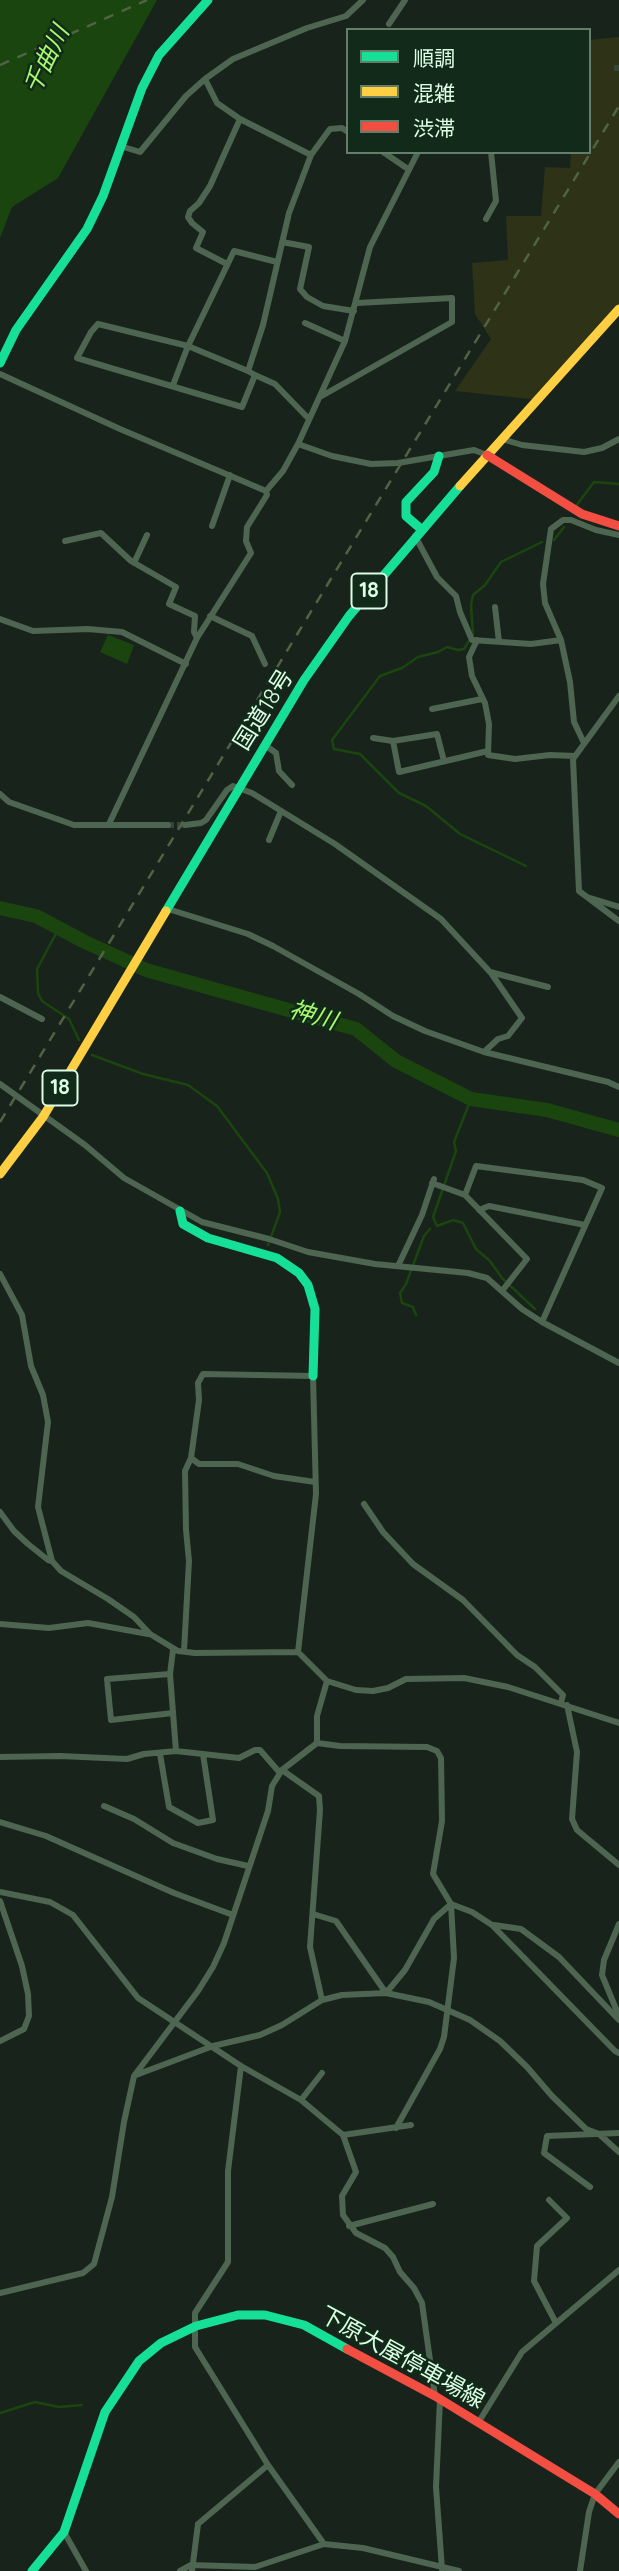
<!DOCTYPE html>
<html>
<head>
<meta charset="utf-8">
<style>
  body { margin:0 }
  #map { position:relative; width:619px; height:2571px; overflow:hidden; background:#18241b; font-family:Quicksand,"Noto Sans JP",sans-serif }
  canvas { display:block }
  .legend { position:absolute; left:346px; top:28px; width:245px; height:126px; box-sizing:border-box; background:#122a19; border:2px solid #637f6a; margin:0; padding:9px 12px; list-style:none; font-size:21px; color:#dcfee4 }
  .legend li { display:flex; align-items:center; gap:14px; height:35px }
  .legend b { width:35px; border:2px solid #637f6a }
</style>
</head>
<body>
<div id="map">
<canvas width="619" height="2571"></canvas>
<ul class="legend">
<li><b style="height:9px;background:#16e098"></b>順調</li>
<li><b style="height:9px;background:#ffcf43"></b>混雑</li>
<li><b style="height:9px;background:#f24e42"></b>渋滞</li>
</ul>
</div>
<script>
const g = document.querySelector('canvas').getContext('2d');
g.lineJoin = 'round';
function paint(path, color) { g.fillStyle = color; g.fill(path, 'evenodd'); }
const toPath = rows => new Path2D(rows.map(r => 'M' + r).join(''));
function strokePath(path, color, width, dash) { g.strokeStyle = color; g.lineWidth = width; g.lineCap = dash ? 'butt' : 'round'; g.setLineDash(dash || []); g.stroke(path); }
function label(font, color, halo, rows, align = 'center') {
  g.font = font + ' Quicksand,"Noto Sans JP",sans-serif'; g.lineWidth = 5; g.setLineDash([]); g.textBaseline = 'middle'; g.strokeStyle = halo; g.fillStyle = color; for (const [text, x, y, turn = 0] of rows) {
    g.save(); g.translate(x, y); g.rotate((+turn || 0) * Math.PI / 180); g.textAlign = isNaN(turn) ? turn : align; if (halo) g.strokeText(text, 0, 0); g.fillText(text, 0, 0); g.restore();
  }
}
const green = toPath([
  [619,37,619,310,539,400,455,391,491,339,475,314,472,263,508,260,506,216,541,216,545,167,570,168,571,152,589,152,589,40]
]);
const water = toPath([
  [0,0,157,0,58,178,12,207,0,238],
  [108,635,134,645,127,664,100,652]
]);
const stream = toPath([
  [576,506,594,482,619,484],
  [554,540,564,527],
  [526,866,460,834,426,806,399,793,360,754,334,749,332,740,380,676,402,668,418,657,438,652,447,647,458,650,464,649,473,634,471,605,473,595,485,585,501,562,542,542],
  [59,928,37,969,38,993,42,1001,69,1019,79,1040],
  [92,1055,143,1074,188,1085,217,1106,267,1173,278,1199,280,1212,268,1245],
  [471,1099,454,1142,456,1151,433,1217,437,1226,453,1220,463,1223,476,1249,490,1261,502,1278,535,1309],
  [416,1315,413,1307,402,1303,400,1293,406,1284,424,1236,430,1229],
  [0,2413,35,2402,59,2407,82,2405]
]);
const river = toPath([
  [0,908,36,916,83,941,146,970,356,1029,396,1061,471,1099,547,1110,619,1130]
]);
const streetTunnel = toPath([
  [614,68,619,68],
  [168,825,185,825]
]);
const street = toPath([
  [389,24,405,0],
  [205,79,217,103,240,119,311,155,330,129,342,128,348,132],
  [120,146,140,152,186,96,205,79,233,59,307,28,346,16,363,0],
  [383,152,408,169],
  [486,219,496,201,491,152],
  [282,242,309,247,300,289,307,297,323,306,354,311],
  [227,264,196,248,203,232,192,223,188,217,190,211,199,203,210,186,240,119],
  [305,323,345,341],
  [98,324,188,346,248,371,255,375,242,407,77,358,91,332,98,324],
  [248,371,263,325,289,213,311,155],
  [0,374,120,429,266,491],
  [255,375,275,384,308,418],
  [173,385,188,346,234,251,277,262],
  [320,397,452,322,452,298,357,303],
  [502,439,522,445,584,452,602,448,619,439],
  [298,444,332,456,371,464,398,463,474,450,487,455],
  [212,526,230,475],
  [415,536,437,577,456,596,460,612,472,640,531,644,561,640,570,682,574,722,584,743],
  [65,541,101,533,131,561,176,587,169,604,195,616,194,632,197,638],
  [134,563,147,535],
  [495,607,499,642],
  [210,616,252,636,265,664],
  [0,619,33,631,88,629,122,632,186,664],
  [477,640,469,657,472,676,485,703,489,724,488,755,515,759,550,755,575,756],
  [561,640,545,603,543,584,551,529,563,520,571,520,596,530,619,535],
  [619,696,573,759,579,891,619,921],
  [432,709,482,699],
  [373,738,393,741,437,734,444,761],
  [393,741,399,772,488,751],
  [265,745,276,753,279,771,292,785],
  [0,794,9,802,74,825,168,825],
  [109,824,197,638,251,553,246,541,247,527,267,495,266,491,283,471,298,444,345,341,370,247,418,152],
  [185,825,201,823,206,820,227,790,233,786,252,793,335,844,441,919,490,972,548,987],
  [269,840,281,811],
  [587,897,619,907],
  [168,909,248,934,273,946,359,994,393,1016,425,1031,484,1052,608,1082,619,1087],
  [0,997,42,1019],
  [484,1052,498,1039,508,1036,522,1018,491,973],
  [0,1084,85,1145,124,1178,202,1222,269,1239,308,1252,375,1264,468,1273,487,1278,522,1309,542,1322,619,1363],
  [432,1183,465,1195,527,1259,502,1291],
  [465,1195,476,1166,583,1180,602,1188,542,1322],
  [479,1210,489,1206,585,1225],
  [398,1266,422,1215,434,1179],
  [0,1274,22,1315,31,1366,43,1395,48,1422,38,1507,52,1561,61,1571,108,1599,134,1617,150,1634,178,1651,195,1653,298,1652,327,1681,356,1690,373,1691,388,1688,406,1679,464,1678,508,1687,619,1723],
  [191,1458,199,1400,198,1383,203,1374,313,1376,316,1494,298,1652],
  [364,1504,383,1532,413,1564,463,1600,517,1655,535,1667,563,1695,561,1703],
  [0,1512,14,1531,28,1544,48,1560,52,1561],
  [0,1624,49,1628,88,1623,148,1634],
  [173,1650,170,1674,176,1751],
  [184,1651,189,1561,186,1530,185,1471,191,1458,199,1464,238,1464,274,1476,315,1482],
  [170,1674,107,1679,111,1720,173,1713],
  [567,1705,577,1752,572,1819,577,1830,619,1865],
  [317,1743,317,1716,327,1681],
  [203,1754,239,1758,255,1750,260,1750,280,1773],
  [0,1757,60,1756,127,1759,144,1754,176,1751,203,1754,213,1820,198,1823,169,1807,160,1754],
  [282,1770,319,1796,320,1810,310,1947,322,2000],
  [104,1806,134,1819,173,1843,217,1859,248,1866],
  [0,1822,46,1836,174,1893,233,1915],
  [0,1892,50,1902,73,1915,138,1998,241,2066,301,2100,343,2135,356,2172,342,2196,343,2215,356,2233,385,2248,393,2257,400,2272,414,2288,422,2303,435,2396],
  [0,1901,22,1966,28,1994,29,2016,24,2029,0,2041],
  [451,1904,472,1912,492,1925,615,2051,619,2053],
  [313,1914,336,1921,386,1993],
  [619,1924,604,1960,602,1975,619,2016],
  [494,1925,521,1929,559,1957,619,2020],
  [386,1993,405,1970,434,1919,451,1904],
  [241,2066,228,2171,228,2262,195,2313,195,2347,268,2465,324,2544],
  [136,2075,213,2046,260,2035,282,2025,322,2000,342,1995,386,1993,429,2002,470,2020,500,2041,527,2067,552,2096,586,2129,599,2134,619,2152],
  [301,2100,322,2073],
  [343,2135,411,2125],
  [590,2187,544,2153,547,2136,619,2133],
  [549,2200,567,2218,537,2246,534,2281,556,2323],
  [349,2226,433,2204],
  [0,2293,83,2273,94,2264,112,2197,124,2122,134,2076,198,1991,213,1967,224,1943,268,1811,272,1786,282,1770,317,1743,340,1746,427,1747,437,1751,441,1758,442,1821,433,1874,451,1904,454,1958,444,2037,440,2049,396,2128],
  [440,2399,436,2487,442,2569],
  [478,2423,522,2352,619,2270],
  [64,2532,86,2571],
  [180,2571,191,2565,255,2567,324,2544,363,2548,459,2571],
  [192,2571,198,2524,268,2465],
  [580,2571,589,2512,595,2494,619,2462]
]);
const fast = toPath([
  [0,363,16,330,87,229,103,196,142,88,159,55,208,0],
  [421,529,406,516,406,502,434,472,439,456],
  [166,911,304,680,349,616,460,486],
  [180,1211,183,1224,208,1238,277,1258,299,1273,308,1285,315,1309,313,1376],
  [32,2571,64,2532,105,2412,139,2361,161,2343,196,2326,238,2315,265,2315,304,2325,347,2349]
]);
const slow = toPath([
  [460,486,619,309],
  [0,1174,43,1117,166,911]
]);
const jam = toPath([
  [487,455,582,514,619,526],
  [347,2349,435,2396,595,2494,619,2514]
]);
const rail = toPath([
  [0,65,147,0],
  [0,1122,619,106]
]);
const shields = [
  [369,591,35],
  [60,1088,35]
];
const shieldNames = [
  ["18",369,591],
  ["18",60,1088]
];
const streetNames = [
  ["国道18号",264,710,-58],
  ["下原大屋停車場線",402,2358,29]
];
const waterNames = [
  ["千曲川",47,60,-64],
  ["神川",313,1016,16]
];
paint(green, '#2e3216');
paint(water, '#1b450e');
strokePath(stream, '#1b450e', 2.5);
strokePath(river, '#1b450e', 14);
strokePath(streetTunnel, '#354539', 6, [6, 3]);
strokePath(street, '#4d6551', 6);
strokePath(fast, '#16e098', 9);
strokePath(slow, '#ffcf43', 9);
strokePath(jam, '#f24e42', 9);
strokePath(rail, '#506344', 2.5, [10, 9]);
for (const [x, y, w] of shields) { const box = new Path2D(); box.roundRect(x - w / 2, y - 17.5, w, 35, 5); g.fillStyle = '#122a19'; g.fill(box); strokePath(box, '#dcfee4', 2); }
label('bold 21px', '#dcfee4', null, shieldNames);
label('23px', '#dcfee4', '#122a19', streetNames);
label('italic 24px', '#a8fb6d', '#122a19', waterNames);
</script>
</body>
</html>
